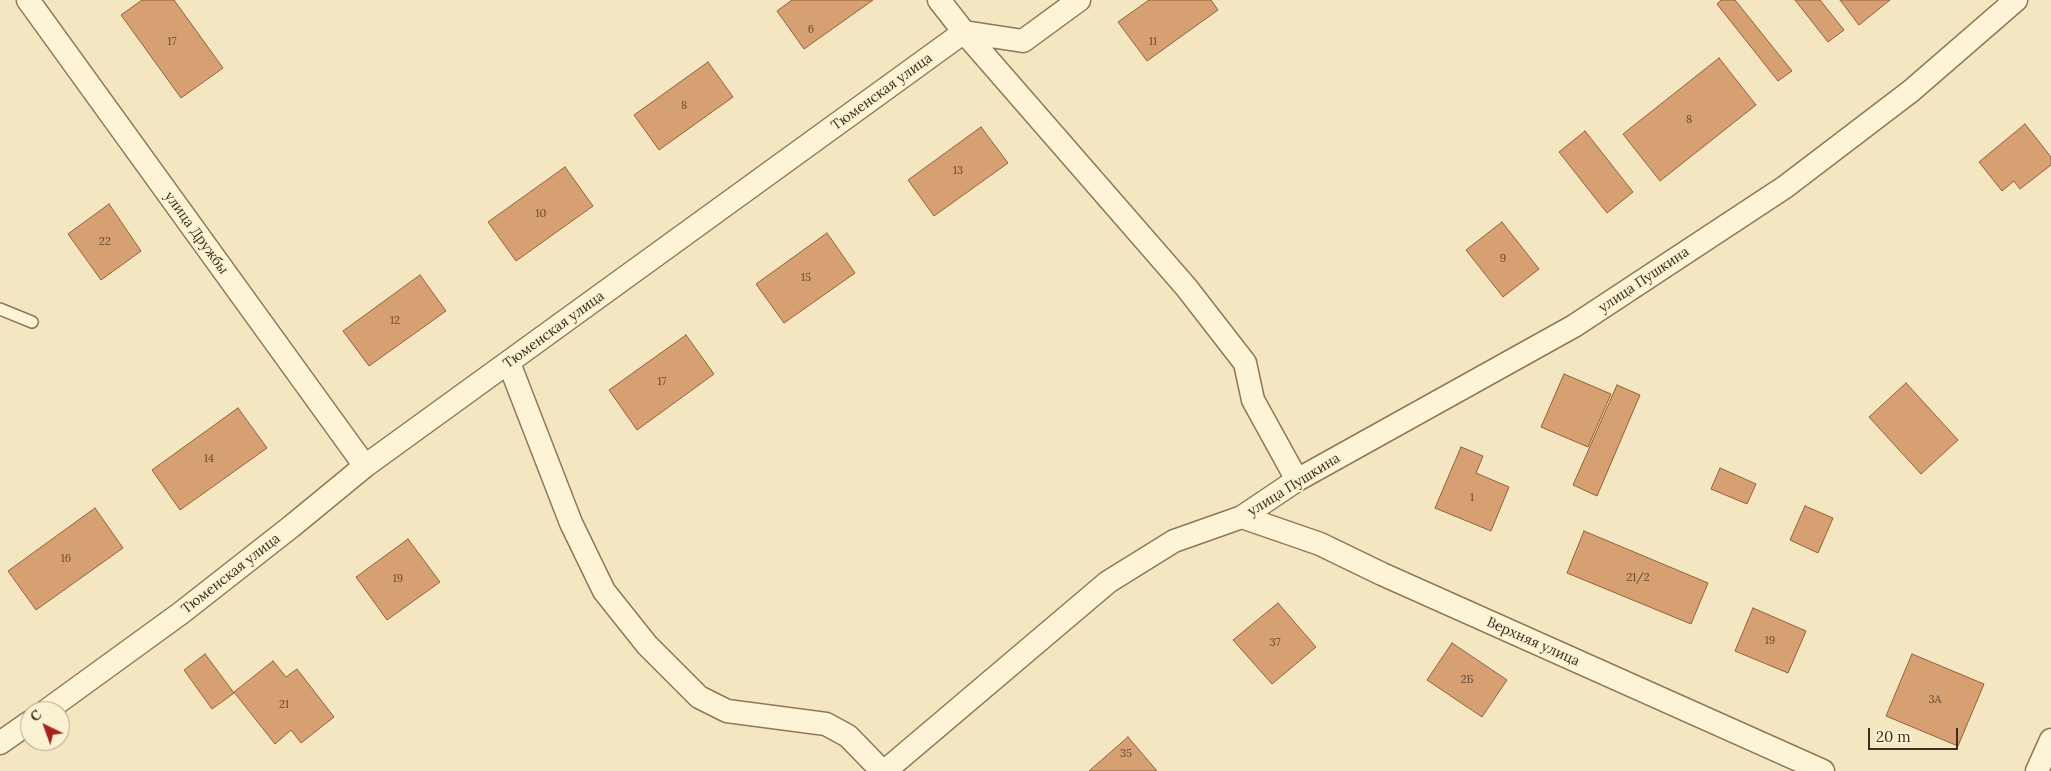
<!DOCTYPE html>
<html>
<head>
<meta charset="utf-8">
<style>
  body { margin:0 }
  #map { position:relative; width:2051px; height:771px; overflow:hidden; background:#f3e6c1; font-family:Lora,serif }
  canvas { display:block }
  .north { position:absolute; left:20px; top:701px; width:50px; height:50px; box-sizing:border-box; background:#faf0d2; border:1px solid #afa289; border-radius:50%; rotate:318deg; font-size:14px; font-weight:700; line-height:20px; text-align:center; color:#3e2e1c }
  .north::after { content:''; display:block; margin:auto; width:18px; height:22px; background:#a6231e; clip-path:polygon(50% 0,100% 100%,50% 72%,0 100%) }
  .scale { position:absolute; left:1868px; top:728px; width:90px; height:22px; box-sizing:border-box; border:2px solid #3e2e1c; border-top:0; padding-left:6px; font-size:15px; line-height:18px; white-space:nowrap; color:#3e2e1c; -webkit-text-stroke:4px #faf0d2; paint-order:stroke }
</style>
</head>
<body>
<div id="map">
<canvas width="2051" height="771"></canvas>
<div class="north">С</div>
<div class="scale">20 m</div>
</div>
<script>
const g = document.querySelector('canvas').getContext('2d');
g.lineJoin = 'round';
function paint(path, color) { g.fillStyle = color; g.fill(path, 'evenodd'); }
const toPath = rows => new Path2D(rows.map(r => 'M' + r).join(''));
function strokePath(path, color, width, dash) { g.strokeStyle = color; g.lineWidth = width; g.lineCap = dash ? 'butt' : 'round'; g.setLineDash(dash || []); g.stroke(path); }
function label(font, color, halo, rows, align = 'center') {
  g.font = font + ' Lora,serif'; g.lineWidth = 4; g.setLineDash([]); g.textBaseline = 'middle'; g.strokeStyle = halo; g.fillStyle = color; for (const [text, x, y, turn = 0] of rows) {
    g.save(); g.translate(x, y); g.rotate((+turn || 0) * Math.PI / 180); g.textAlign = isNaN(turn) ? turn : align; if (halo) g.strokeText(text, 0, 0); g.fillText(text, 0, 0); g.restore();
  }
}
const building = toPath([
  [142,0,174,0,223,68,181,98,121,15,142,0],
  [792,0,873,0,804,49,777,11,792,0],
  [1149,0,1211,0,1218,10,1147,61,1118,22,1149,0],
  [1721,0,1735,0,1792,71,1778,81,1717,4,1721,0],
  [1795,0,1820,0,1844,30,1828,42,1795,0],
  [1840,0,1890,0,1859,25,1840,0],
  [1719,58,1756,105,1660,181,1623,134,1719,58],
  [708,62,733,97,659,150,634,115,708,62],
  [2025,124,2051,157,2051,165,2020,189,2014,181,2002,191,1979,162,2025,124],
  [981,127,1008,163,934,216,908,180,981,127],
  [1585,131,1633,192,1607,213,1559,152,1585,131],
  [565,167,593,206,516,261,488,222,565,167],
  [109,204,141,251,101,280,68,234,109,204],
  [1502,222,1539,269,1503,297,1466,250,1502,222],
  [827,233,855,273,784,323,756,284,827,233],
  [420,275,446,311,369,366,343,331,420,275],
  [686,335,714,374,637,430,609,390,686,335],
  [1564,374,1611,394,1588,447,1541,427,1564,374],
  [1906,383,1958,440,1921,474,1869,417,1906,383],
  [1617,385,1640,395,1597,496,1573,485,1617,385],
  [238,408,267,448,180,510,152,470,238,408],
  [1461,447,1483,456,1476,473,1509,487,1491,531,1435,508,1461,447],
  [1720,468,1756,484,1747,504,1711,489,1720,468],
  [1805,506,1833,518,1818,553,1790,540,1805,506],
  [95,508,123,548,36,610,8,571,95,508],
  [1584,531,1708,583,1691,624,1567,573,1584,531],
  [408,539,440,582,387,620,356,577,408,539],
  [1278,603,1316,647,1272,684,1233,640,1278,603],
  [1753,608,1806,631,1788,673,1735,651,1753,608],
  [1452,643,1507,680,1482,717,1427,680,1452,643],
  [205,654,234,693,212,709,184,670,205,654],
  [1912,654,1984,684,1958,746,1886,716,1912,654],
  [273,661,286,677,297,669,334,717,301,743,291,730,275,744,234,692,273,661],
  [1128,737,1157,771,1089,771,1128,737]
]);
const service = toPath([
  [0,309,32,322]
]);
const minor = toPath([
  [28,0,365,466],
  [939,0,964,32,1186,287,1245,363,1253,400,1297,480],
  [509,363,571,523,604,591,647,645,699,697,727,711,826,724,848,736,882,771],
  [1242,517,1320,544,1382,574,1823,771],
  [46,711,181,613,292,526,365,466,964,32,1023,41,1079,0],
  [0,743,30,722],
  [885,771,1108,582,1174,541,1242,517,1297,480,1574,326,1785,187,1911,91,2016,0],
  [2037,771,2051,740]
]);
const numberNames = [
  ["6",811,30],
  ["17",172,42],
  ["11",1153,42],
  ["8",684,106],
  ["8",1689,120],
  ["13",958,171],
  ["10",541,214],
  ["22",105,242],
  ["9",1503,259],
  ["15",806,278],
  ["12",395,321],
  ["17",662,382],
  ["14",209,459],
  ["1",1472,498],
  ["16",66,559],
  ["21/2",1638,578],
  ["19",398,579],
  ["19",1770,641],
  ["37",1275,643],
  ["2Б",1467,680],
  ["3А",1935,700],
  ["21",284,705],
  ["35",1126,754]
];
const streetNames = [
  ["Тюменская улица",882,92,-36],
  ["улица Дружбы",196,233,54],
  ["улица Пушкина",1644,280,-34],
  ["Тюменская улица",554,330,-36],
  ["улица Пушкина",1294,485,-32],
  ["Тюменская улица",231,574,-38],
  ["Верхняя улица",1533,642,24]
];
paint(building, '#d6a073');
strokePath(building, '#926039', 1);
strokePath(service, '#907756', 14);
strokePath(minor, '#907756', 25);
strokePath(service, '#fdf3d6', 11);
strokePath(minor, '#fdf3d6', 22);
label('11px', '#644a32', null, numberNames);
label('14px', '#3e2e1c', '#faf0d2', streetNames);
</script>
</body>
</html>
